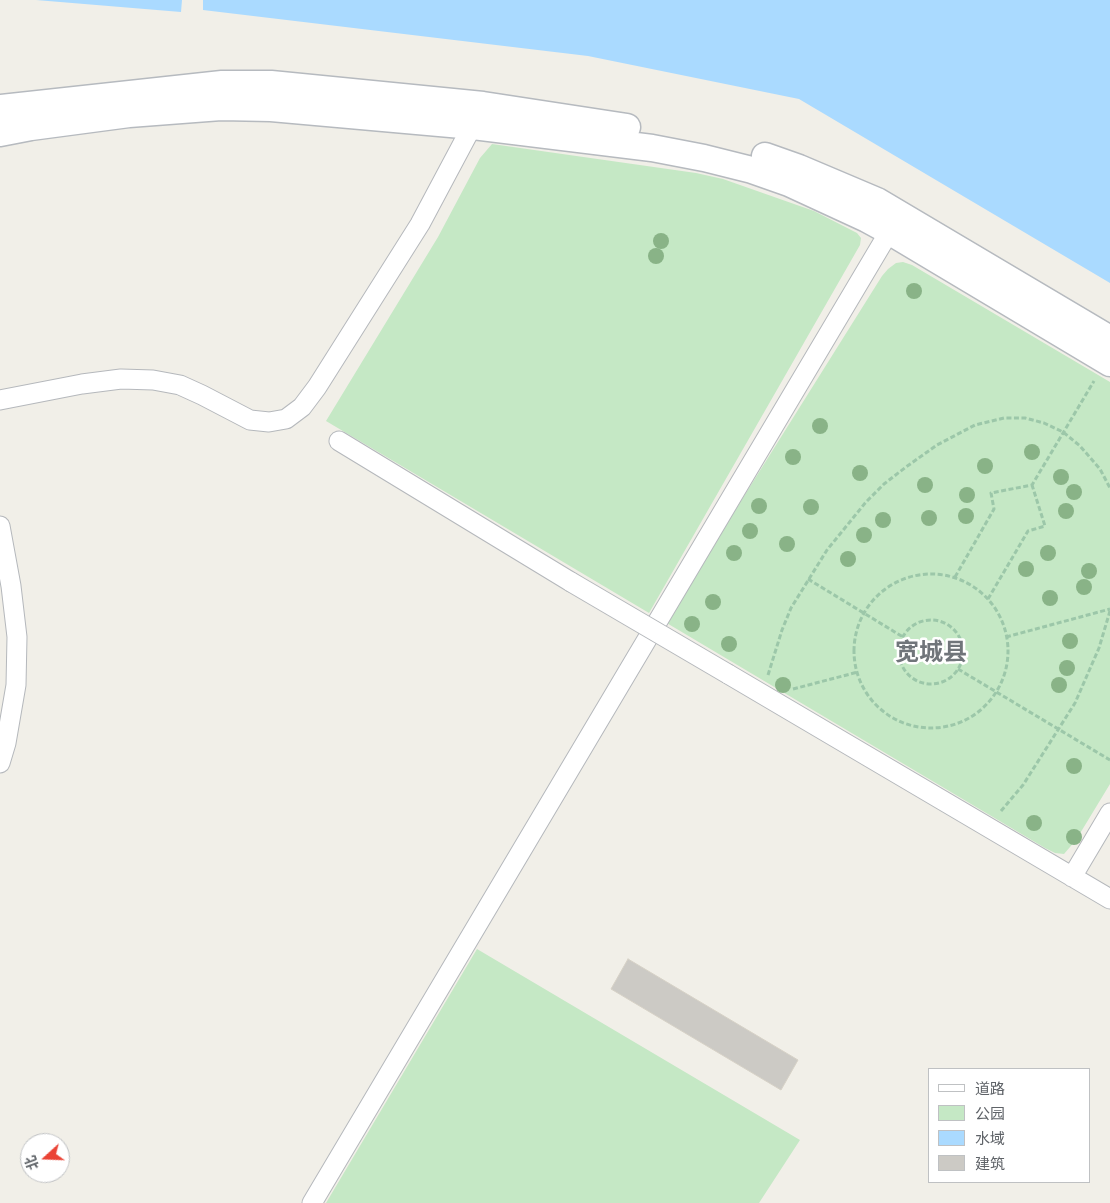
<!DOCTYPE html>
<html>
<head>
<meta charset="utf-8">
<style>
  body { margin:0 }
  #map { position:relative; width:1110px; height:1203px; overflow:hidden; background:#f1efe8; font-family:Manrope,"Noto Sans SC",sans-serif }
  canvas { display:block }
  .legend { position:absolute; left:928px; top:1068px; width:162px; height:115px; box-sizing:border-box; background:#fff; border:1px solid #bfc1c3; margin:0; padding:6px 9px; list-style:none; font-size:15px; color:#5f6368 }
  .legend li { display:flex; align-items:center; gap:10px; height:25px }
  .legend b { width:25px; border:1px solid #bfc1c3 }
  .north { position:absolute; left:20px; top:1133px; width:50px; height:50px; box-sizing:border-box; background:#fff; border:1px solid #bfc1c3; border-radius:50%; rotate:250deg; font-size:14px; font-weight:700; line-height:20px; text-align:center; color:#5f6368 }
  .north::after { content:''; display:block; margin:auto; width:18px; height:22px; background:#ea4335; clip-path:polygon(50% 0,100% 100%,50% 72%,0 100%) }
</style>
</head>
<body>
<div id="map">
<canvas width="1110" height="1203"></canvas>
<ul class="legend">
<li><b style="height:6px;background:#fff"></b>道路</li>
<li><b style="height:14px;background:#c5e8c5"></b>公园</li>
<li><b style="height:14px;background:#aadaff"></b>水域</li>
<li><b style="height:14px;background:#cccac5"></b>建筑</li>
</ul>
<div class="north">北</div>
</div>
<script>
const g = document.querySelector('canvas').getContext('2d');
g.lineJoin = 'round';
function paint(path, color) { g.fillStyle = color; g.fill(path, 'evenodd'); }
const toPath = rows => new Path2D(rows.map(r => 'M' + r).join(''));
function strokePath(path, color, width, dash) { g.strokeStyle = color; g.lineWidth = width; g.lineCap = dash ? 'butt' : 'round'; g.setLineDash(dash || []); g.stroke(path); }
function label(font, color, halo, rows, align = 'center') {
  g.font = font + ' Manrope,"Noto Sans SC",sans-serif'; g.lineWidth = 5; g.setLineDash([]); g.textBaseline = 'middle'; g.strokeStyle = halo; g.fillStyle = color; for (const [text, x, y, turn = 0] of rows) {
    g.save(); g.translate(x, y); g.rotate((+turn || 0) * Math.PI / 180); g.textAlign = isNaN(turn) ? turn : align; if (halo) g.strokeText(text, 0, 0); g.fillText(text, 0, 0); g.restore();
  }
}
const green = toPath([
  [492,144,696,173,723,179,814,211,857,233,861,238,860,245,649,613,326,421,438,237,480,158],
  [903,262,912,265,1110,382,1110,784,1076,840,1064,854,1055,853,1045,848,665,622,882,276,888,269,896,263],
  [477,949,800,1140,759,1203,326,1203]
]);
const water = toPath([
  [36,0,182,0,181,12],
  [203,0,1110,0,1110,283,799,99,588,56,203,10]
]);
const building = toPath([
  [628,959,798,1060,781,1090,611,989,628,959]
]);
const path = toPath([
  '854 651a77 77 0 1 1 154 0a77 77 0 1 1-154 0Z',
  [955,577,994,509,991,493,1032,485,1094,381],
  [808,579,903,637],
  [988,599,1028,531,1045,526,1032,485],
  '899 652a32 32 0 1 1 64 0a32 32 0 1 1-64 0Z',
  [1006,637,1110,609],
  [958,669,1110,760],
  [768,675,782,630,791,608,827,550,866,502,884,484,906,467,937,445,975,425,1004,418,1025,418,1044,423,1063,432,1080,446,1100,469,1110,488],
  [793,689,858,672],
  [1001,811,1023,785,1075,703,1099,648,1110,611]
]);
const minor = toPath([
  [0,400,82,384,121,379,153,380,180,385,202,395,250,420,269,422,286,419,302,407,317,387,420,224,477,117],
  [339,441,571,582],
  [0,526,11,586,17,637,16,685,6,743,0,763],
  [728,674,1110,899],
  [1072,877,1110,813],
  [312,1203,895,222]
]);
const secondary = toPath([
  [0,108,222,84,271,84,483,105,627,127],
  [0,133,31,127,129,114,221,107,271,108,473,126,652,148,704,158,752,170,789,183,867,219,889,231,1110,363],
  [765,156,799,168,877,201,1110,339]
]);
const minorBridge = toPath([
  [571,582,728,674]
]);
const trees = [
  [661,241],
  [656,256],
  [914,291],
  [820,426],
  [1032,452],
  [793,457],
  [985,466],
  [860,473],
  [1061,477],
  [925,485],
  [1074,492],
  [967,495],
  [759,506],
  [811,507],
  [1066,511],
  [966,516],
  [929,518],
  [883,520],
  [750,531],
  [864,535],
  [787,544],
  [734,553],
  [1048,553],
  [848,559],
  [1026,569],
  [1089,571],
  [1084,587],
  [1050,598],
  [713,602],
  [692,624],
  [1070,641],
  [729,644],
  [1067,668],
  [783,685],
  [1059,685],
  [1074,766],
  [1034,823],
  [1074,837]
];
const townNames = [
  ["宽城县",931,653]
];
paint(green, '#c5e8c5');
paint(water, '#aadaff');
paint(building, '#cccac5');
strokePath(building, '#d6d1c6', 1);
strokePath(minor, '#b5b8bc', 21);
strokePath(secondary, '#b6babf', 29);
strokePath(path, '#9cc7a9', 3, [5, 2.5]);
strokePath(minor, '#fff', 19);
strokePath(secondary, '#fff', 26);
strokePath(minorBridge, '#b5b8bc', 21, []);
strokePath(minorBridge, '#fff', 19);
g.fillStyle = '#89b387';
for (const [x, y] of trees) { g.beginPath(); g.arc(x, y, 8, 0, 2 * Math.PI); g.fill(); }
label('bold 24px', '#70757a', '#fff', townNames);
</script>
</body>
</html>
